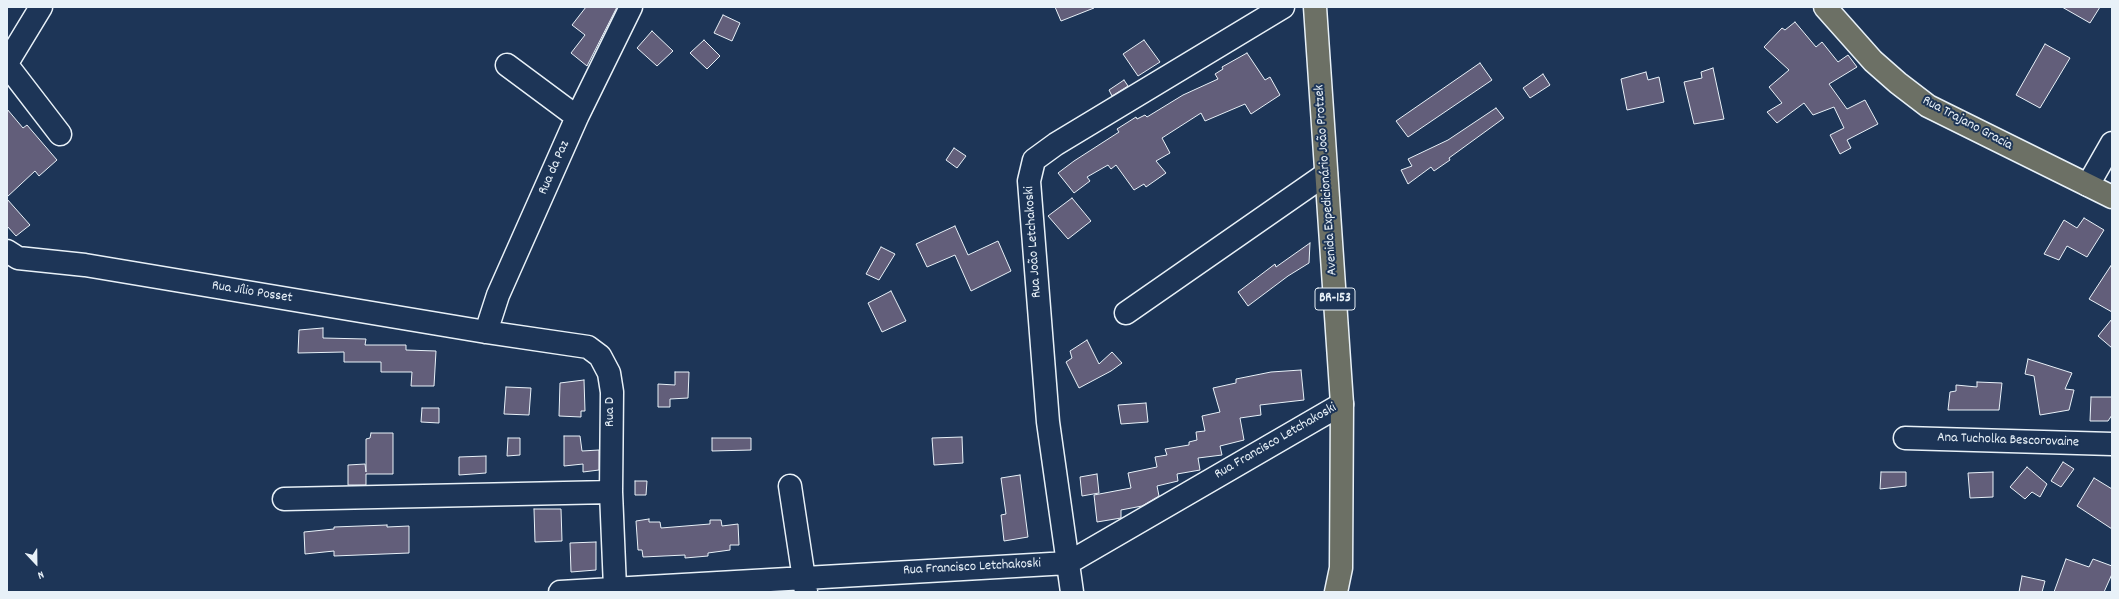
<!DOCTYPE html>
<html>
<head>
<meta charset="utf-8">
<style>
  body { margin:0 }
  #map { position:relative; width:2119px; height:599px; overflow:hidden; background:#1d3557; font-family:Dekko,sans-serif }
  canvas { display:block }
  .frame { position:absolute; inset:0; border:8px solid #e8f1f8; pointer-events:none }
  .north { position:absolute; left:16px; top:543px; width:40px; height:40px; -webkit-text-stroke:3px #1d3557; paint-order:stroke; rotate:158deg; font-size:11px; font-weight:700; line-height:16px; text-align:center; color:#e8f1f8 }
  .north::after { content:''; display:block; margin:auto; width:14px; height:18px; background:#e8f1f8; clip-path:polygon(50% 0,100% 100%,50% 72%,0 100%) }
</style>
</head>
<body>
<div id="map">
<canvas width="2119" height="599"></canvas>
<div class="frame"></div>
<div class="north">N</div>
</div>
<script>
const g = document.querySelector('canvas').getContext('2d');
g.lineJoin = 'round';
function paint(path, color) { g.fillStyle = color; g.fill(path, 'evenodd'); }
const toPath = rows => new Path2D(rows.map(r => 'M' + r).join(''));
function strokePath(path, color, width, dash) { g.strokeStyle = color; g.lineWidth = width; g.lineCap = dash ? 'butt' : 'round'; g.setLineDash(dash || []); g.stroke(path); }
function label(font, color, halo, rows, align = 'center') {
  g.font = font + ' Dekko,sans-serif'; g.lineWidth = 4; g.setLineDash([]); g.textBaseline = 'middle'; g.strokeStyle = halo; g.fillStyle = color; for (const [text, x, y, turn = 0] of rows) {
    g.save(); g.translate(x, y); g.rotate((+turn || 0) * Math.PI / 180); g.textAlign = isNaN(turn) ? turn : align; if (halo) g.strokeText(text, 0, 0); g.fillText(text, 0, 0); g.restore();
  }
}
const building = toPath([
  [586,7,617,7,587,66,571,53,585,35,572,25,586,7],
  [1055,7,1094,7,1094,8,1061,21,1055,7],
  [2062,7,2100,7,2090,23,2062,7],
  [723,15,740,23,732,41,714,33,723,15],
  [1795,22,1816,47,1822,42,1838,62,1848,55,1857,67,1829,84,1847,109,1865,100,1878,124,1847,140,1851,148,1840,154,1830,135,1844,128,1834,107,1813,115,1804,103,1777,123,1767,112,1782,103,1769,87,1789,70,1764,47,1782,28,1785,30,1795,22],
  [652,31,673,51,657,66,637,48,652,31],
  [704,40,720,56,707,69,690,53,704,40],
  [1144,40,1160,62,1138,76,1123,54,1144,40],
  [2045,44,2070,58,2040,108,2016,95,2045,44],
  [1247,53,1265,80,1270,77,1280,95,1251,114,1245,104,1205,121,1201,113,1162,138,1170,153,1156,161,1166,173,1146,187,1144,184,1134,190,1116,165,1111,169,1108,165,1087,177,1090,181,1074,193,1058,173,1074,161,1119,132,1117,129,1136,117,1137,119,1145,115,1147,117,1183,95,1218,79,1215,74,1223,69,1222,67,1247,53],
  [1480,63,1492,80,1408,137,1396,121,1480,63],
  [1713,68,1724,119,1694,124,1684,82,1702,78,1701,72,1713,68],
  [1646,72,1648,80,1659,77,1664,102,1627,110,1621,79,1646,72],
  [1543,74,1550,85,1530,98,1523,88,1543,74],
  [1124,80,1128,86,1112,96,1109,90,1124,80],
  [1496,108,1504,118,1449,158,1450,160,1434,171,1431,167,1408,184,1401,170,1412,166,1408,159,1448,140,1496,108],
  [7,109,23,128,27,125,57,160,39,176,35,171,7,197,7,109],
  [954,148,966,156,957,168,946,160,954,148],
  [1072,198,1091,221,1068,239,1048,216,1072,198],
  [7,199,30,225,16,236,7,226,7,199],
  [2084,218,2104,230,2087,257,2067,246,2059,260,2044,254,2064,220,2077,228,2084,218],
  [955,226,968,255,998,241,1011,271,971,291,955,255,927,267,916,244,955,226],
  [1310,243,1309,263,1288,276,1248,306,1238,292,1275,264,1276,267,1310,243],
  [881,247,895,254,879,280,866,274,881,247],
  [2112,264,2112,312,2089,299,2112,264],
  [891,291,906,321,882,332,868,303,891,291],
  [2112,319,2112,348,2098,336,2112,319],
  [323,328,323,338,366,339,365,345,406,345,406,350,436,351,434,386,411,386,412,372,381,372,381,362,344,362,344,352,298,353,299,330,323,328],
  [1087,340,1099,364,1112,352,1122,363,1111,371,1079,388,1066,362,1072,358,1070,351,1087,340],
  [2028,359,2072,373,2065,389,2074,390,2069,410,2040,415,2034,376,2025,374,2028,359],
  [1301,370,1304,400,1260,405,1261,415,1240,418,1244,440,1220,446,1222,455,1198,458,1200,470,1177,474,1178,481,1157,486,1159,496,1142,506,1121,510,1121,518,1097,522,1094,495,1131,488,1128,473,1157,467,1155,457,1167,455,1165,449,1189,445,1189,442,1197,440,1196,432,1205,431,1202,416,1220,412,1213,388,1236,383,1236,379,1271,372,1301,370],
  [675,372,689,372,688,398,670,399,670,407,658,407,658,384,675,385,675,372],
  [584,380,585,411,581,411,581,417,559,416,560,383,584,380],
  [1977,382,2002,383,1999,410,1948,410,1950,392,1956,391,1956,385,1977,387,1977,382],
  [506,387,531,388,529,415,504,414,506,387],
  [2091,397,2112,397,2112,415,2108,421,2090,421,2091,397],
  [1146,403,1148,422,1121,424,1118,405,1146,403],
  [422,408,439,408,439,423,421,422,422,408],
  [371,433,393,433,393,474,366,474,366,485,348,485,348,465,365,464,366,472,366,439,370,438,371,433],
  [564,436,580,436,582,451,599,450,599,470,583,472,583,464,564,466,564,436],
  [962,437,963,463,934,465,932,438,962,437],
  [508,438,520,438,520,455,507,456,508,438],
  [712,438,751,438,751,450,712,451,712,438],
  [486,456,486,473,459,475,459,457,486,456],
  [2063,462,2074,469,2061,487,2051,481,2063,462],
  [2027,467,2047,484,2040,497,2032,492,2025,499,2010,487,2027,467],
  [1881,472,1906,472,1906,486,1880,489,1881,472],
  [1993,472,1993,497,1970,498,1968,473,1993,472],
  [1097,474,1099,493,1082,496,1080,477,1097,474],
  [1020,475,1028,537,1004,541,1001,515,1006,514,1001,478,1020,475],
  [2094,478,2112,489,2112,529,2077,506,2094,478],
  [635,481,647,481,646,495,635,495,635,481],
  [534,509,561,509,562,541,535,542,534,509],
  [649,519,649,522,660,522,661,528,710,524,710,520,721,520,722,526,738,524,739,545,730,545,730,550,708,553,708,556,685,558,685,555,643,557,642,550,638,550,636,521,649,519],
  [387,525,387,527,409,526,409,553,334,556,334,551,305,554,304,532,334,529,334,527,387,525],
  [596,542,596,570,571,572,570,543,596,542],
  [2066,559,2089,567,2093,559,2112,566,2112,574,2104,592,2054,592,2066,559],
  [2022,576,2045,581,2042,592,2019,592,2022,576]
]);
const minor = toPath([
  [7,63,41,7],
  [7,65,60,134],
  [507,65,577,117],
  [2088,185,2112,143],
  [7,251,18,258,85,265,486,332,588,347,600,356,609,373,612,392,611,492,615,588],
  [1126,313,1326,174],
  [486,332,498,295,577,117,631,7],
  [1905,438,2112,444],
  [790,486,806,592],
  [284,499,611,492],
  [560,592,1068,563,1342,404],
  [1072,592,1048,422,1029,181,1034,160,1056,144,1283,7]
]);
const major = toPath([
  [1825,7,1873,61,1898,83,1928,106,2112,197]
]);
const highway = toPath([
  [1315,7,1342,404,1341,568,1336,592]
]);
const shields = [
  [1335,299,40]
];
const shieldNames = [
  ["BR-153",1335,299]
];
const streetNames = [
  ["Rua Trajano Gracia",1967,124,28],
  ["Rua da Paz",555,168,-66],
  ["Avenida Expedicionário João Protzek",1327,180,-94],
  ["Rua João Letchakoski",1034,242,-94],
  ["Rua Jílio Posset",252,293,9],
  ["Rua D",611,412,-90],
  ["Ana Tucholka Bescorovaine",2008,441,2],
  ["Rua Francisco Letchakoski",1276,442,-30],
  ["Rua Francisco Letchakoski",972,568,-3]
];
paint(building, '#625e7a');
strokePath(building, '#e8f1f8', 1);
strokePath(minor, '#e8f1f8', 25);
strokePath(major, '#e8f1f8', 25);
strokePath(highway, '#e8f1f8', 25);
strokePath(minor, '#1d3557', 22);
strokePath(major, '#6c7065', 22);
strokePath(highway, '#6c7065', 22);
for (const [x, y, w] of shields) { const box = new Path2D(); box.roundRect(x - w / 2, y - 11, w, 22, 3); g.fillStyle = '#1d3557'; g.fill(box); strokePath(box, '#e8f1f8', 1); }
label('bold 13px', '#e8f1f8', null, shieldNames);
label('14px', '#e8f1f8', '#1d3557', streetNames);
</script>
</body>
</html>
